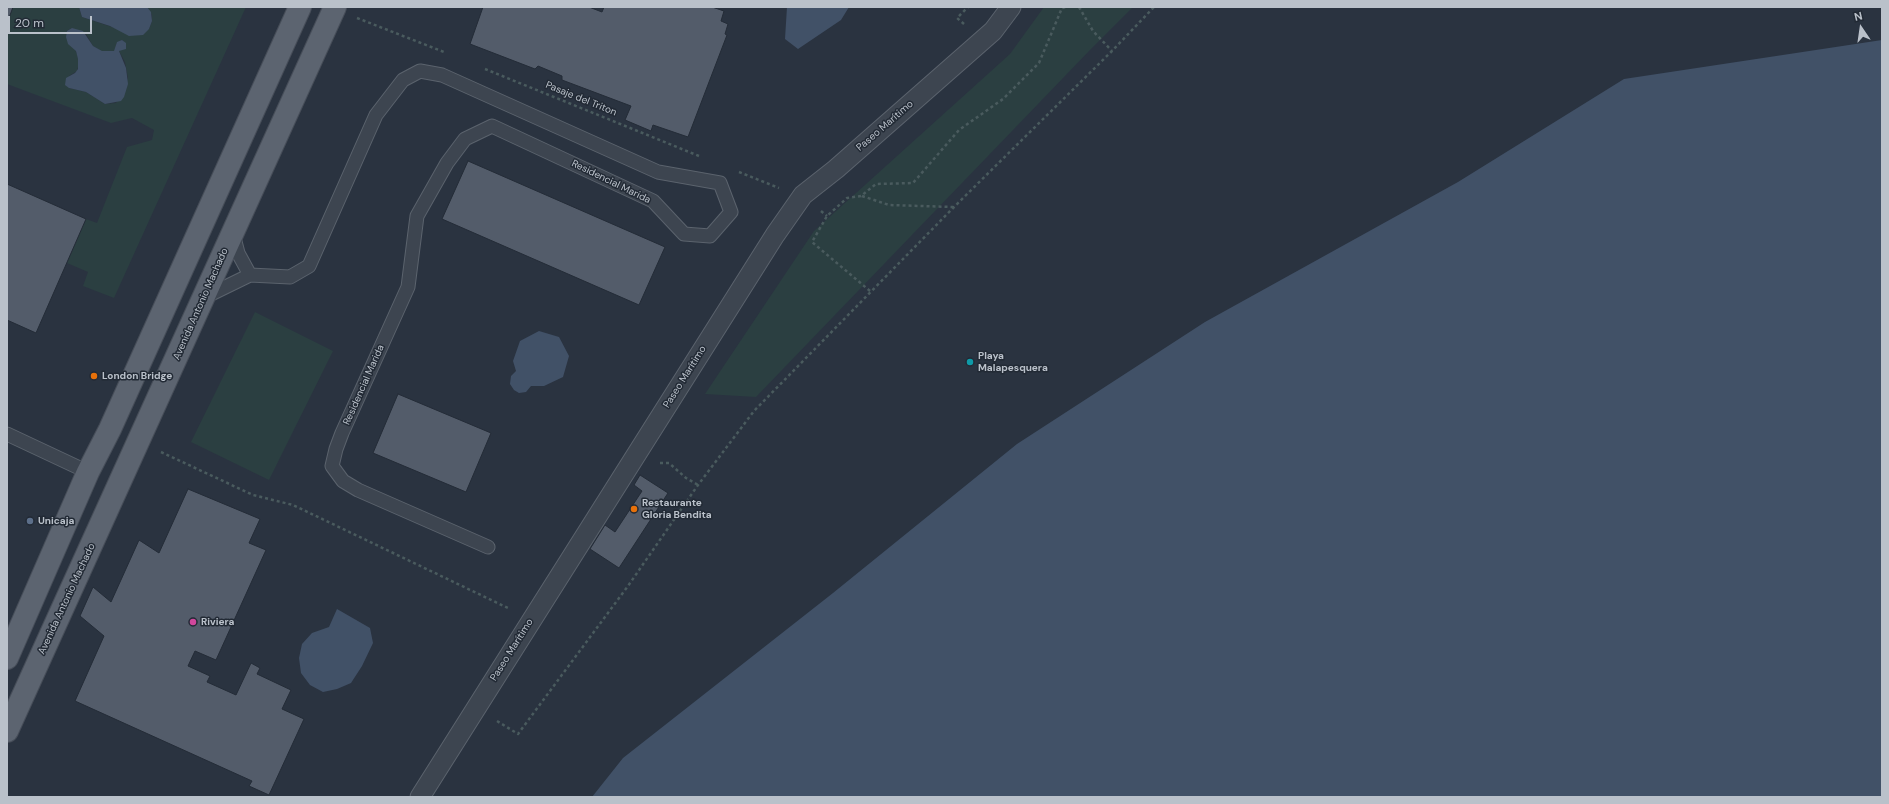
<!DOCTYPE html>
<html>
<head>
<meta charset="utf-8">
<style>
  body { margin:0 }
  #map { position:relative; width:1889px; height:804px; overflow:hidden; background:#2a3340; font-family:"DM Sans",sans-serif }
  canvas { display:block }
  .frame { position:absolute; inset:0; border:8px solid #bac1ca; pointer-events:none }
  .north { position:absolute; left:1841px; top:8px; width:40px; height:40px; -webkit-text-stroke:3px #222a35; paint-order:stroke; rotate:347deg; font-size:11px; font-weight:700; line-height:16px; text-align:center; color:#bac1ca }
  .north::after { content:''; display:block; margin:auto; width:14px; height:18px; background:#bac1ca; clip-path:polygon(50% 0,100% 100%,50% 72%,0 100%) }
  .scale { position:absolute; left:8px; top:16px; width:84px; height:18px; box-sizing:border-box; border:2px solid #bac1ca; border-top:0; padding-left:5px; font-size:12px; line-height:14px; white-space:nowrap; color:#bac1ca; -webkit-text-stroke:3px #222a35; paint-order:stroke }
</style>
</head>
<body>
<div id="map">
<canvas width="1889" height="804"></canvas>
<div class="frame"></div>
<div class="north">N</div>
<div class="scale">20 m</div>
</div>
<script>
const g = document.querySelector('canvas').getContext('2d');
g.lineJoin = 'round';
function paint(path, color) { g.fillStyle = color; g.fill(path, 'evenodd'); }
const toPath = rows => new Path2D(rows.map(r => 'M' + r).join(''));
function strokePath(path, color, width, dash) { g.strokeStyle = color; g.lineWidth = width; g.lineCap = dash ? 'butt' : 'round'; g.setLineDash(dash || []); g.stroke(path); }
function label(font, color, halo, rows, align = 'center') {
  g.font = font + ' "DM Sans",sans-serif'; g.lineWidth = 3; g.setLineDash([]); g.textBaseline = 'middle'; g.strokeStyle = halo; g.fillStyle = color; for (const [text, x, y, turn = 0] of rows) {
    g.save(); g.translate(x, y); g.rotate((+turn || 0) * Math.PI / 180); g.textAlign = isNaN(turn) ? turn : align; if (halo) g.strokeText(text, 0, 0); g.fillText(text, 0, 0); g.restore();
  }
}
const green = toPath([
  [13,7,79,7,82,17,115,28,149,29,152,21,152,15,147,7,246,7,114,298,83,286,88,272,67,263,86,219,97,223,127,147,152,140,154,130,132,118,111,123,7,84,7,17,9,18],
  [72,28,86,34,93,46,101,51,115,51,116,49,116,44,122,40,126,44,119,51,125,62,128,78,116,103,105,104,86,92,69,88,69,76,77,71,79,63,77,54,67,31],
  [1044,7,1133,7,1090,50,756,397,705,394,814,231,1010,54],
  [255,312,333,351,269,480,191,442]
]);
const water = toPath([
  [79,7,147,7,151,12,152,21,149,29,143,35,129,36,110,26,82,17],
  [787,7,849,7,841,20,798,49,785,39],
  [72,28,83,31,93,46,102,51,114,51,117,42,122,40,126,43,126,49,119,51,126,68,128,84,124,97,121,101,105,104,86,92,69,88,65,85,66,78,75,73,78,69,78,59,76,51,68,44,66,37,67,31],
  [1882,40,1882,797,592,797,623,758,833,593,1017,444,1205,322,1458,182,1624,79],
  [539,331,559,337,569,356,563,377,544,386,531,386,526,392,519,393,514,390,510,384,511,376,516,371,513,361,520,341],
  [337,609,370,628,373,643,362,666,351,683,337,689,323,692,310,685,301,673,299,658,302,644,312,633,329,627]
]);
const building = toPath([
  [7,7,13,7,9,18,7,17,7,7],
  [483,7,589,7,602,12,604,7,712,7,724,11,721,21,728,24,725,34,727,35,688,137,653,125,651,131,625,120,631,106,562,80,562,76,538,66,535,69,470,44,483,7],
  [468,161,665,247,639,305,442,219,468,161],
  [7,184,86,219,36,333,7,320,7,184],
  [398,394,491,433,466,492,373,453,398,394],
  [640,475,668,493,619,568,590,549,605,525,615,532,642,491,634,485,640,475],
  [188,489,260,519,249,543,266,550,216,660,195,651,188,666,210,676,207,682,236,695,251,663,260,668,257,674,291,690,282,709,304,719,269,795,249,786,252,781,75,701,104,636,80,616,93,587,111,602,139,540,159,553,188,489]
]);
const path = toPath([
  [1079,7,1093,31,1112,51],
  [357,18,444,52],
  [964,24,957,18,968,7],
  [485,69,699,156],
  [739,172,779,188],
  [862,196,889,205,953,207],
  [821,211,827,216],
  [870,291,812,242,827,216,847,198,861,196,876,184,913,183,959,130,1003,99,1039,63,1062,8,1066,7],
  [161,452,253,495,293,505,510,609],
  [660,463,669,463,686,478,698,485],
  [497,721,518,734,628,586,698,485,754,411,954,207,1112,51,1154,7]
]);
const service = toPath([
  [233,234,238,253,250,275],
  [205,297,250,275,290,277,309,266,376,115,403,80,420,71,442,75,658,172,720,183,731,212,710,236,684,234,653,201,492,126,465,139,447,163,417,216,408,287,342,433,336,449,332,466,343,481,358,490,488,547],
  [7,434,88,472]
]);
const pedestrian = toPath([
  [420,797,775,235,803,195,836,169,993,31,1011,7]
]);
const primary = toPath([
  [7,658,88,472,110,429,300,7],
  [7,731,335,7]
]);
const markers = [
  [970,362,4,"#0f9aa8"],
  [94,376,4,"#e8710a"],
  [634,509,4,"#e8710a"],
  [30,521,4,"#5c6f8a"],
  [193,622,4,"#d1479c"]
];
const streetNames = [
  ["Pasaje del Triton",581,99,22],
  ["Paseo Marítimo",885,126,-41],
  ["Residencial Marida",611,182,26],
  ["Avenida Antonio Machado",201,304,-66],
  ["Paseo Marítimo",685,377,-58],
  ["Residencial Marida",364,385,-66],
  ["Avenida Antonio Machado",67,599,-65],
  ["Paseo Marítimo",512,650,-58]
];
const poiNames = [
  ["Playa",978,356],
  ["Malapesquera",978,368],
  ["London Bridge",102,376],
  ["Restaurante",642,503],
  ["Gloria Bendita",642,515],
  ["Unicaja",38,521],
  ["Riviera",201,622]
];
paint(green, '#2b3f41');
paint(water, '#415167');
paint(building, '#535c6a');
strokePath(building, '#242c37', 1);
strokePath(service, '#5b636d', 15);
strokePath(pedestrian, '#5b636d', 21);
strokePath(primary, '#474e59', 24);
strokePath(path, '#4a5b5e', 2.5, [3, 3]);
strokePath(service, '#3d4550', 13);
strokePath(pedestrian, '#3d4550', 19);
strokePath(primary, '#5c6470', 22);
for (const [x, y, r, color] of markers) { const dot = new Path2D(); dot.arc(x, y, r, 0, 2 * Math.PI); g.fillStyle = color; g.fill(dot); strokePath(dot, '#222a35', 1.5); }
label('10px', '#bac1ca', '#222a35', streetNames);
label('bold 10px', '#bac1ca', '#222a35', poiNames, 'left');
</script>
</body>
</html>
